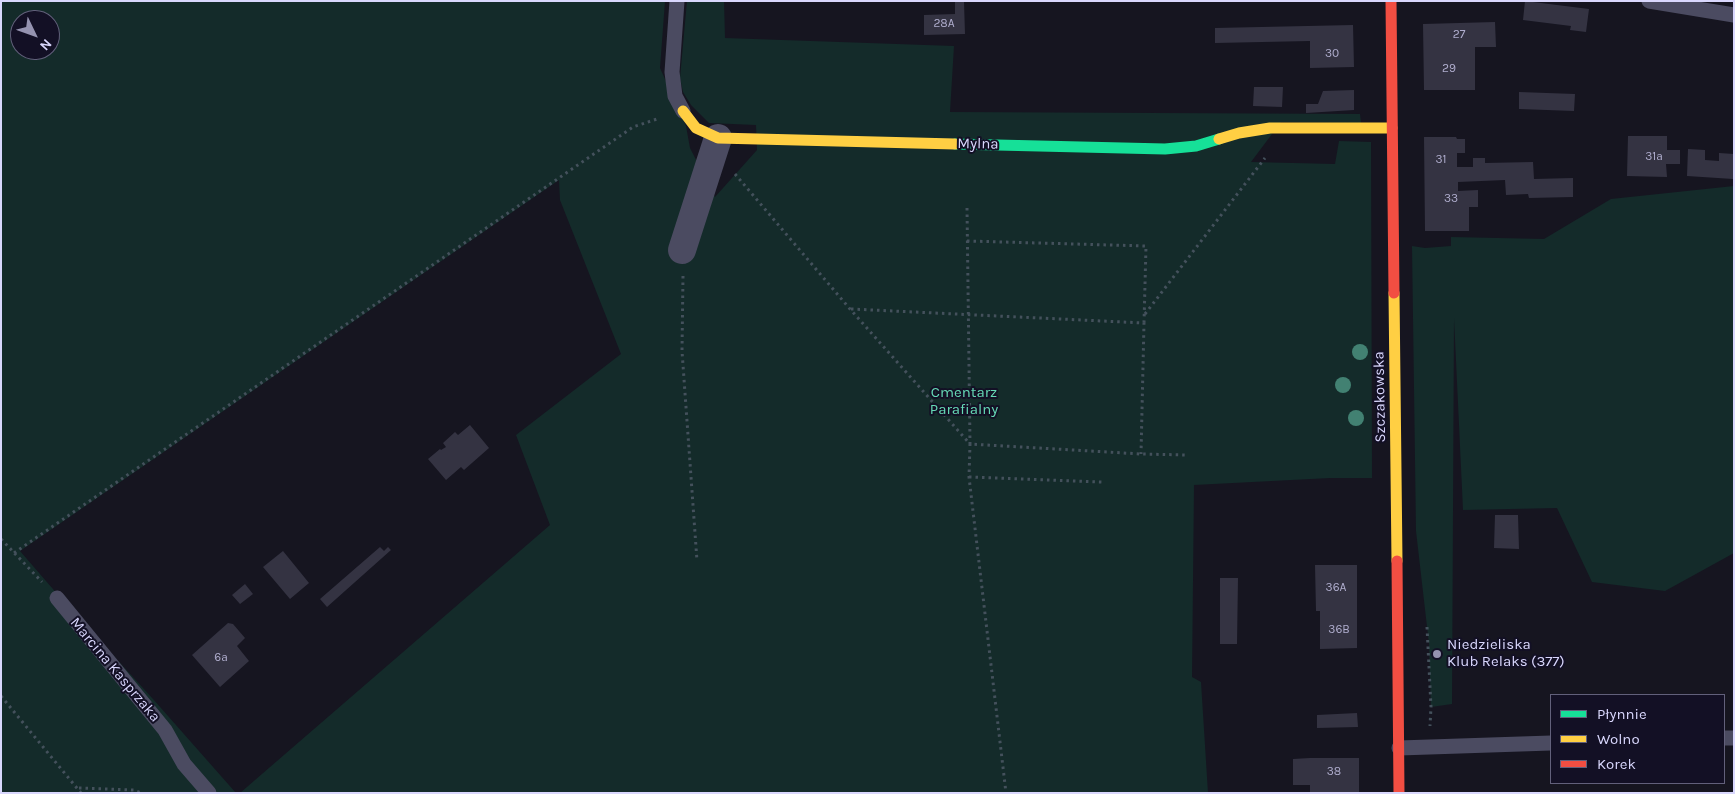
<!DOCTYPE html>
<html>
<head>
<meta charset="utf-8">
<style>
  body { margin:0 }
  #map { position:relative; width:1735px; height:794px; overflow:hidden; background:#161520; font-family:Karla,sans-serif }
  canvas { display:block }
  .frame { position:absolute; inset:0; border:2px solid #d9d7fd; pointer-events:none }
  .legend { position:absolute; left:1550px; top:694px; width:175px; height:90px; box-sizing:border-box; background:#131025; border:1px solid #62607b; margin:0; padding:6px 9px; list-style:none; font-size:15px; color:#d9d7fd }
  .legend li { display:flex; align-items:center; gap:10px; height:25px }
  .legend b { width:25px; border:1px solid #62607b }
  .north { position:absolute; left:10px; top:10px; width:50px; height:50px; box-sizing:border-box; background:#131025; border:1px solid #62607b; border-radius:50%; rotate:132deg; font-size:14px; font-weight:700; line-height:20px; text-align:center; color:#d9d7fd }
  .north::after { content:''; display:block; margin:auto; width:18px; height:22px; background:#9593b0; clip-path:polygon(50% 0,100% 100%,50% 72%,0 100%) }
</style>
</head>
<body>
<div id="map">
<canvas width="1735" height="794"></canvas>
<div class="frame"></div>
<ul class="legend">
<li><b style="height:6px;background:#16e098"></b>Płynnie</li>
<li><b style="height:6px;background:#ffcf43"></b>Wolno</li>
<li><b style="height:6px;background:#f24e42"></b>Korek</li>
</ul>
<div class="north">N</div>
</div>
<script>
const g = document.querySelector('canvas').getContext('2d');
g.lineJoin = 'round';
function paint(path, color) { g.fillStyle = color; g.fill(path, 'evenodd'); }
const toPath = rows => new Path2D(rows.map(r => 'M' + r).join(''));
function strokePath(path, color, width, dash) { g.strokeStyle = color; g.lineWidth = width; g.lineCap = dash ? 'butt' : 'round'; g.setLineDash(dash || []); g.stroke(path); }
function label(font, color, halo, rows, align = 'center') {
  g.font = font + ' Karla,sans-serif'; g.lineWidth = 4; g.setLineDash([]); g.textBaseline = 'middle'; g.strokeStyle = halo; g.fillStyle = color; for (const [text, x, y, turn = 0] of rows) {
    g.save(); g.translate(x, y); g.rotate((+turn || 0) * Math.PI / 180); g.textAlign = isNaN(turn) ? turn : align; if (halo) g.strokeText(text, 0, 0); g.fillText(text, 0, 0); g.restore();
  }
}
const green = toPath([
  [1,1,665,1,660,68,686,126,690,148,715,197,757,150,756,125,709,123,691,105,683,92,680,78,687,1,724,1,725,38,954,46,950,112,1360,114,1361,123,1281,122,1251,162,1335,164,1339,141,1371,142,1372,478,1330,478,1194,485,1192,677,1201,682,1208,793,240,793,550,525,516,435,621,354,560,200,559,180,20,551,59,596,153,699,236,793,1,793],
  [20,20,50,20,50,50,20,50],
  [1734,186,1734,553,1665,591,1592,582,1557,508,1463,510,1454,318,1452,704,1431,707,1429,644,1416,531,1412,246,1425,248,1451,246,1451,237,1544,239,1611,199]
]);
const building = toPath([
  [1525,1,1589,9,1586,32,1570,30,1571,26,1523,20],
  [955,2,964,2,965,34,924,35,924,15,955,14],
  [1495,22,1496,47,1475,47,1475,90,1424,90,1423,24],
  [1353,25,1354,67,1310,68,1310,41,1215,43,1215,28],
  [1254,87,1283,87,1282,107,1253,106],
  [1354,90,1354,110,1306,113,1306,104,1318,104,1323,91],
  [1519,92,1575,94,1574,111,1519,109],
  [1628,136,1667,136,1667,150,1680,150,1680,164,1666,164,1667,177,1627,176],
  [1424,137,1456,137,1457,139,1465,139,1465,153,1457,153,1457,167,1473,167,1473,158,1485,158,1485,163,1533,162,1534,179,1573,178,1573,197,1529,198,1528,194,1506,195,1505,180,1458,182,1458,191,1478,190,1478,207,1469,207,1469,231,1425,231],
  [1688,149,1705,150,1705,160,1719,161,1719,153,1734,154,1733,179,1687,176],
  [470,425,489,448,464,470,461,467,446,480,428,459,440,449,441,450,446,447,443,443,455,432,458,435],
  [1495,515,1518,515,1519,549,1494,548],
  [380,547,384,551,388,547,391,550,327,607,320,599],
  [283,551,309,583,290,599,263,567],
  [1315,565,1357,565,1357,648,1320,649,1320,611,1316,611],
  [1220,578,1238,578,1237,644,1220,644],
  [245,584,253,594,240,604,232,595],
  [228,623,233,624,245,638,237,646,249,661,220,687,192,655],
  [1357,713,1358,727,1317,728,1317,715],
  [1310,758,1359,758,1359,793,1310,793,1310,785,1293,785,1293,759]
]);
const path = toPath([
  [735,174,850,309,970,444,969,477,1006,793],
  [967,208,970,444,1141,454,1187,455],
  [967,241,1146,246,1144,323],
  [683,276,682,351,697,561],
  [851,309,1144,323,1141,454],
  [1145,314,1265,158],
  [969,477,1102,482],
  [1,539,42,582],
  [14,553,633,127,657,119],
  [1427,627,1431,707,1430,726],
  [1,696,81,793],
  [79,788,134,790,141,793]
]);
const lane = toPath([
  [677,1,672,72,675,96,683,111],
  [1649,1,1734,15],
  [57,598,165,730,184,764,209,793],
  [1724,738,1734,738],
  [1399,748,1551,743]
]);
const street = toPath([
  [682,250,718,138]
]);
const fast = toPath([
  [955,144,1165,149,1196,146,1219,139]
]);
const slow = toPath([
  [683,111,696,128,718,138,955,144],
  [1219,139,1239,133,1270,128,1392,128],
  [1394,293,1397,561]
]);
const jam = toPath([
  [1391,1,1394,293],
  [1397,561,1399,793]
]);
const trees = [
  [1360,352],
  [1343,385],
  [1356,418]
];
const markers = [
  [1437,654,5,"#9593b0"]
];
const numberNames = [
  ["28A",944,24],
  ["27",1459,35],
  ["30",1332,54],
  ["29",1449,69],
  ["31a",1654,157],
  ["31",1441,160],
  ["33",1451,199],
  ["36A",1336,588],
  ["36B",1339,630],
  ["6a",221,658],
  ["38",1334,772]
];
const streetNames = [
  ["Mylna",978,144,1],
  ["Szczakowska",1380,397,-91],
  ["Marcina Kasprzaka",115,670,50]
];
const parkNames = [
  ["Cmentarz",964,393],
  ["Parafialny",964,410]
];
const poiNames = [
  ["Niedzieliska",1447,645],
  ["Klub Relaks (377)",1447,662]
];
paint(green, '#142b2a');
paint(building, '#343342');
strokePath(path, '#44515c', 3, [2.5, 4]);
strokePath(lane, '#4b4b61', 15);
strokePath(street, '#4b4b61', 28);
strokePath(fast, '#16e098', 11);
strokePath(slow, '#ffcf43', 11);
strokePath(jam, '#f24e42', 11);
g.fillStyle = '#428172';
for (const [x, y] of trees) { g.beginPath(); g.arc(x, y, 8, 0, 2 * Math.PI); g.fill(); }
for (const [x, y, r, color] of markers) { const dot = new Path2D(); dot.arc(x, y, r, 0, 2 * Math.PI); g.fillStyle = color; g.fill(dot); strokePath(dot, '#131025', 2); }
label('12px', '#b0aece', null, numberNames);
label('15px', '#d9d7fd', '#131025', streetNames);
label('15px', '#66dab6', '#131025', parkNames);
label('15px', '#d9d7fd', '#131025', poiNames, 'left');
</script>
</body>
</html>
